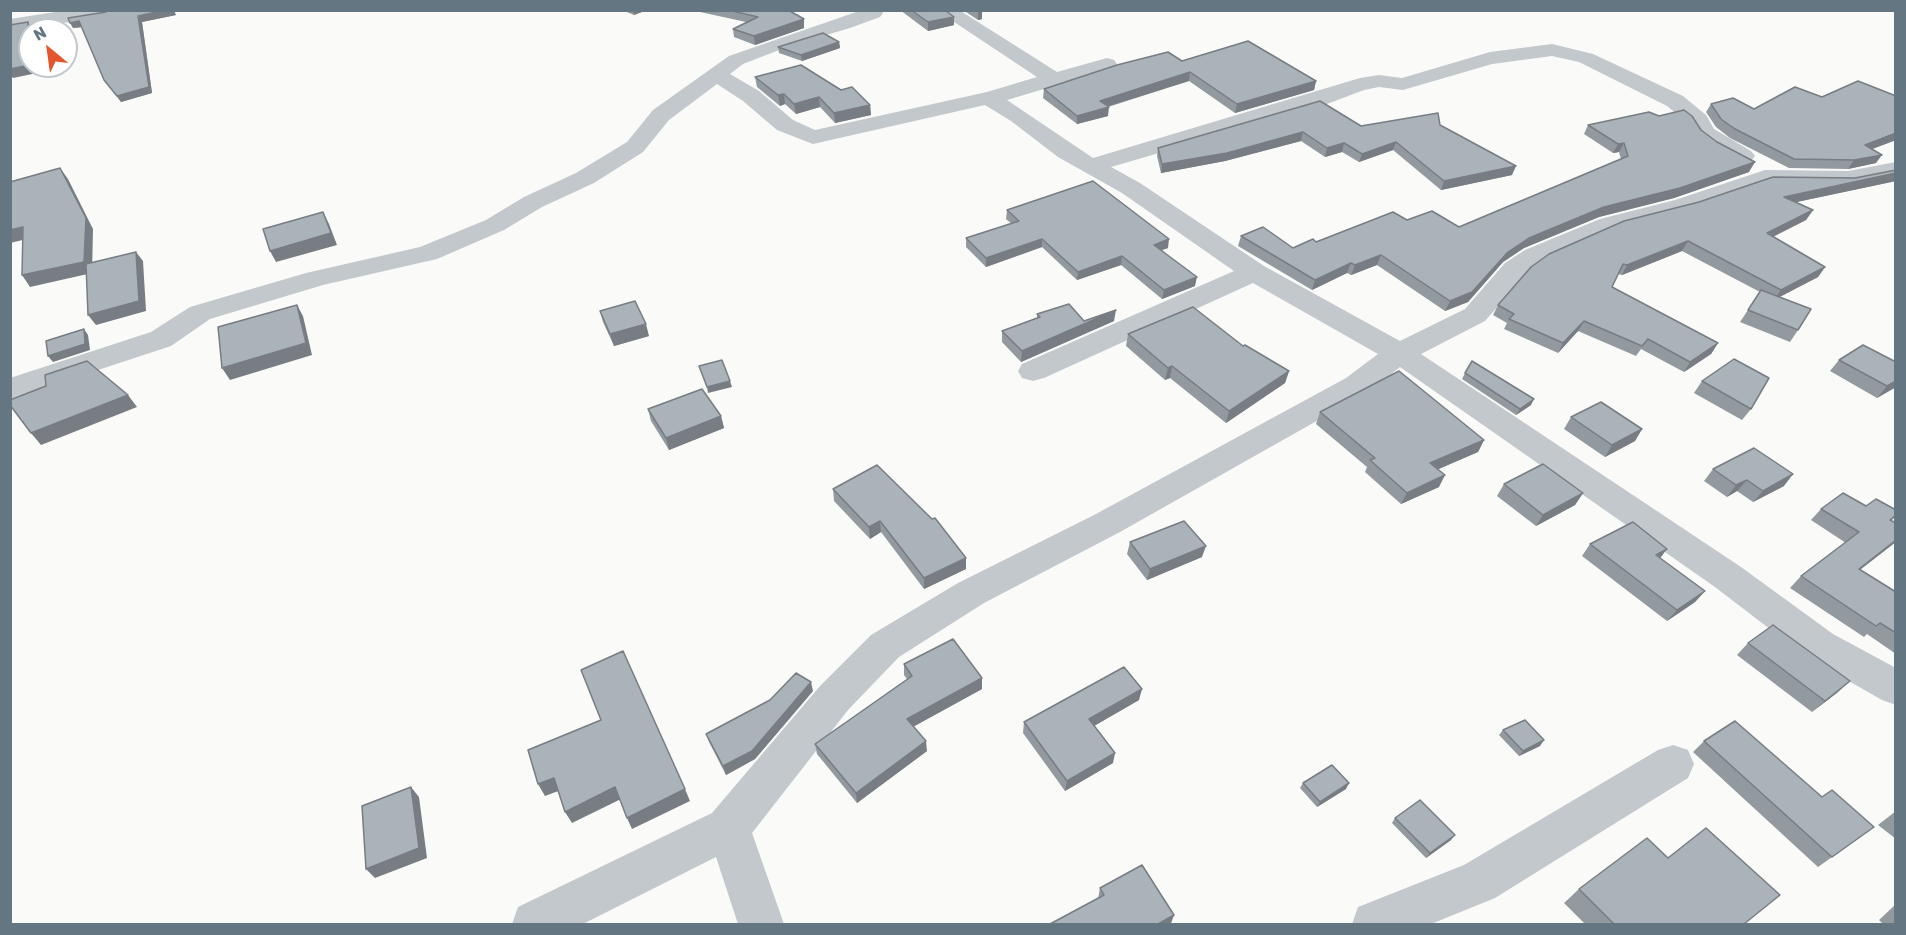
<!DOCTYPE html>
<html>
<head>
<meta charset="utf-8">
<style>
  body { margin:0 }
  #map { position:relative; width:1906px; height:935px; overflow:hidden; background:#fafaf8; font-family:Rubik,sans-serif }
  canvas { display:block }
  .frame { position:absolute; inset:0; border:12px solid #657683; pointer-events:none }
  .north { position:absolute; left:18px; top:18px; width:60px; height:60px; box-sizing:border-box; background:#fff; border:2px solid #c1c8cd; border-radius:50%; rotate:331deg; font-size:16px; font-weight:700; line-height:24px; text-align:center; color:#657683 }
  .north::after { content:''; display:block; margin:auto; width:21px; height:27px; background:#e4572e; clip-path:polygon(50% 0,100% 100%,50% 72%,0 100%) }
</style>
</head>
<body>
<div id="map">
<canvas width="1906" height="935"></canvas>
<div class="frame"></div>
<div class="north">N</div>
</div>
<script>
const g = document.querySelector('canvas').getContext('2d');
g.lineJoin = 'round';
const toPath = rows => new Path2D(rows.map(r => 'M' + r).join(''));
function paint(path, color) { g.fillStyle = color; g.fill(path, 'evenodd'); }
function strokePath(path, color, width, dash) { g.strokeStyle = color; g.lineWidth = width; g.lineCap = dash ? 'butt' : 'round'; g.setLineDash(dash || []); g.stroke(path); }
const minor = toPath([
  [68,10,118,10,109,16,10,31,10,19,68,10],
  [862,10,881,10,883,13,880,17,850,28,792,45,743,64,730,74,759,91,793,120,815,130,987,92,1037,77,936,10,959,10,1057,72,1107,58,1114,60,1117,64,1114,68,1007,100,1093,158,1360,78,1379,75,1402,78,1490,52,1552,44,1593,54,1683,96,1706,115,1714,129,1751,151,1755,156,1751,161,1743,163,1735,161,1697,138,1689,124,1667,106,1579,62,1552,56,1492,64,1403,90,1379,87,1364,90,1327,104,1111,167,1140,183,1264,266,1400,341,1465,309,1505,263,1525,250,1600,219,1675,200,1765,170,1848,171,1896,162,1896,176,1848,185,1767,184,1693,210,1618,229,1543,262,1525,275,1485,321,1421,354,1741,567,1833,634,1896,668,1896,705,1882,700,1805,656,1715,587,1400,367,1368,392,1120,532,984,603,899,657,848,710,752,833,784,924,738,924,716,857,583,924,512,924,518,907,712,813,820,686,871,635,958,583,1096,514,1346,378,1378,354,1253,283,1044,378,1033,381,1022,378,1018,371,1022,364,1234,271,1122,193,1058,157,1011,121,985,105,813,144,777,130,743,101,717,84,669,120,643,152,594,183,542,207,504,230,437,259,323,285,210,319,171,346,10,399,10,378,151,332,190,307,306,273,420,247,486,220,524,197,576,173,627,142,653,110,729,56,862,10],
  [1673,745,1688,750,1694,764,1688,778,1495,898,1431,924,1352,924,1358,907,1464,865,1658,750,1673,745]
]);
const wall = toPath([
  [622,10,647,10,634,15],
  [691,10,788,10,804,19,804,28,755,45,734,37,733,29,746,22],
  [900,10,945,10,954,25,928,31],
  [963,10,982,10,982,19,978,20],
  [106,12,176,15,142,22,152,93,121,102,104,80,82,27,73,28],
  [839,42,840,48,802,61,779,53,778,47],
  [1182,61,1316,81,1314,90,1235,113,1189,81,1108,107,1108,116,1077,124,1043,98,1044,89],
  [755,77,841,90,870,105,871,115,835,123,820,107,796,114,785,104,780,106,757,87],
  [1896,96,1896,140,1872,149,1876,163,1848,169,1789,168,1730,138,1716,127,1706,112,1711,104,1754,109,1822,97],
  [1659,116,1701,130,1749,172,1674,198,1599,217,1524,248,1503,262,1468,302,1445,311,1377,265,1351,275,1347,273,1312,290,1238,246,1241,236,1293,248,1407,220,1459,227,1621,159,1619,152,1613,153,1584,134,1588,125],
  [1440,125,1512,175,1441,190,1393,150,1359,162,1342,152,1325,157,1301,141,1225,161,1161,173,1157,156,1158,148,1361,126],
  [1896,170,1896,181,1796,202,1813,210,1806,220,1773,237,1825,267,1818,277,1779,297,1798,330,1790,342,1740,322,1760,292,1682,251,1622,275,1618,274,1612,287,1718,343,1711,354,1684,372,1641,349,1636,356,1578,331,1558,353,1504,329,1507,323,1493,315,1498,305,1855,178],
  [1007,210,1168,248,1162,250,1195,286,1162,299,1121,265,1077,280,1042,247,986,267,966,247,966,238,1012,224,1006,219],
  [600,311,649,336,614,346,603,322],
  [1037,314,1084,321,1114,321,1021,362,1002,342,1002,331,1037,318],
  [1128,334,1243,346,1289,371,1285,383,1226,423,1170,378,1165,380,1126,346],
  [1839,360,1896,362,1896,387,1877,398,1830,371],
  [1465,373,1531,405,1516,415,1462,379],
  [1702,381,1751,409,1742,420,1694,393],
  [648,409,721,416,724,428,669,450,651,421],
  [1320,412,1484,440,1478,452,1438,469,1439,487,1401,504,1365,472,1367,467,1316,424],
  [1571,417,1642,429,1635,441,1605,457,1564,429],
  [1713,469,1784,486,1753,502,1737,491,1727,497,1704,481],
  [1504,484,1583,493,1575,505,1536,526,1497,496],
  [833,489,966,569,924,589,881,532,870,539,834,501],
  [1866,506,1896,510,1896,516,1891,521,1860,570,1896,592,1896,654,1867,634,1864,637,1790,588,1801,576,1846,543,1811,520,1821,509],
  [1130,542,1202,557,1147,580,1127,554],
  [1590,544,1660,558,1705,591,1695,602,1667,621,1582,556],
  [1748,643,1838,692,1812,712,1737,655],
  [904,664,982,678,982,689,913,727,927,751,857,803,817,754,815,744,907,679,904,675],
  [813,691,755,759,726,775,709,742,706,734],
  [1139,700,1094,726,1113,763,1065,791,1023,733,1024,722],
  [1503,730,1540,746,1519,756,1499,735],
  [1704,741,1822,797,1874,827,1818,867,1693,752],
  [1303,783,1346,789,1317,807,1300,788],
  [1896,811,1896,839,1878,825],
  [1395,818,1451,840,1426,858,1392,823],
  [1100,888,1174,915,1171,924,1098,899],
  [1579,889,1744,924,1585,924,1564,903],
  [1896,904,1896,924,1883,924,1879,920]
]);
const shadedWall = toPath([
  [166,10,174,10,176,15,142,22,152,93,121,102,117,96,138,16],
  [633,10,647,10,634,15],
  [982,11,982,19,978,20,978,12],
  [954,17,954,25,928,31,928,22],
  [804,19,804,28,755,45,754,36],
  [79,21,83,27,73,28,70,23],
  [28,22,33,30,30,30,30,48],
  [839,42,840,48,802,61,801,55],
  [30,65,30,66,36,66,37,73,13,78,10,74,10,69],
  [1190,72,1189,81,1099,109,1100,101],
  [1316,81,1314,90,1235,113,1237,104],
  [784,94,785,104,780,106,778,95],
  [819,97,820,107,796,114,794,104],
  [870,105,871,115,835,123,834,113],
  [1109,107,1108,116,1077,124,1077,116],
  [1303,132,1301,141,1225,161,1161,173,1162,164],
  [1896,133,1896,140,1859,154,1865,145],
  [1396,142,1393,150,1359,162,1362,154],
  [1344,143,1342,152,1325,157,1327,148],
  [1624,143,1619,152,1613,153,1618,144],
  [1882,155,1876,163,1848,169,1854,160],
  [1755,162,1749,172,1674,198,1599,217,1524,248,1503,262,1468,302,1445,311,1450,301,1508,252,1529,238,1604,207],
  [1516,166,1512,175,1441,190,1444,181],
  [60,168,68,179,93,229,92,273,30,287,22,275],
  [1896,173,1896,181,1778,206,1784,197],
  [1813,210,1806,220,1760,243,1767,233],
  [323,212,329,224,337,245,276,262,270,251],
  [23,227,31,238,10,243,10,230],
  [1042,239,1042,247,986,267,986,258],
  [1169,239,1168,248,1153,253,1154,245],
  [1688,241,1682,251,1622,275,1627,265],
  [136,252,143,261,146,311,96,325,88,315],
  [1381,255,1377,265,1351,275,1355,265],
  [1122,256,1121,265,1077,280,1078,272],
  [1351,263,1347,273,1312,290,1315,280],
  [1825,267,1818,277,1774,300,1781,290],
  [1197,277,1195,286,1162,299,1164,290],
  [297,305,303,316,312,355,230,380,222,368],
  [1116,310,1114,321,1021,362,1022,351],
  [1584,321,1578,331,1558,353,1563,343],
  [646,324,649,336,614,346,610,334],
  [84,329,88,335,90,350,53,362,48,356],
  [1718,343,1711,354,1684,372,1690,362],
  [1172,366,1170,378,1165,380,1168,368],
  [1289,371,1285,383,1226,423,1229,411],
  [730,381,732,387,708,393,707,387],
  [1896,381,1896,387,1877,398,1887,386],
  [128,395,137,407,41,445,31,433],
  [1534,399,1531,405,1516,415,1520,409],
  [721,416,724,428,669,450,666,438],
  [1642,429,1635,441,1605,457,1612,445],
  [1484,440,1478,452,1425,475,1430,463],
  [1793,474,1784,486,1753,502,1763,491],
  [1445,475,1439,487,1401,504,1407,493],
  [1747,480,1737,491,1727,497,1736,485],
  [1583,493,1575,505,1536,526,1543,515],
  [880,521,881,532,870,539,869,527],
  [1896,540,1896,542,1847,580,1859,569],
  [1206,546,1202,557,1147,580,1150,569],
  [1667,549,1658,561,1656,555],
  [966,558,966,569,924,589,924,578],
  [1705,591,1695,602,1667,621,1677,610],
  [982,678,982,689,907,730,907,719],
  [1850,681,1838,692,1812,712,1825,701],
  [811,682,813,691,755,759,726,775,723,766],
  [1142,689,1139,700,1087,730,1089,719],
  [1544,740,1540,746,1519,756,1523,751],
  [926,741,927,751,857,803,856,793],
  [1115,753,1113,763,1065,791,1067,781],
  [554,778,561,790,545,796,538,784],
  [1349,783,1346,789,1317,807,1320,802],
  [411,787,419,797,427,858,375,878,366,869],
  [615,787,621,799,572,823,565,812],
  [685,789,690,801,632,829,627,818],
  [1455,835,1451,840,1426,858,1430,853],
  [1174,915,1170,924,1158,924]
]);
const building = toPath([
  [109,10,166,10,138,16,149,87,117,96,104,80,79,21,70,23,68,18,106,12,109,10],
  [728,10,788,10,804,19,754,36,733,29,758,17,728,10],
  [911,10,945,10,954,17,928,22,911,10],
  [28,22,30,48,30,65,10,69,10,25,28,22],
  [823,33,839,42,801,55,778,47,823,33],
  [1248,41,1316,81,1237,104,1190,72,1100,101,1109,107,1077,116,1044,89,1117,65,1168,52,1182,61,1248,41],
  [801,65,841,90,852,87,870,105,834,113,819,97,794,104,784,94,778,95,755,77,801,65],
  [1858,81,1896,96,1896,133,1865,145,1882,155,1854,160,1794,159,1735,129,1721,119,1711,104,1733,98,1754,109,1795,87,1822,97,1858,81],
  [1320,101,1361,126,1438,113,1440,125,1516,166,1444,181,1396,142,1362,154,1344,143,1327,148,1303,132,1227,153,1162,164,1158,148,1320,101],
  [1684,110,1692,116,1701,130,1717,142,1755,162,1680,188,1604,207,1529,238,1508,252,1472,292,1450,301,1381,255,1355,265,1351,263,1315,280,1241,236,1263,227,1293,248,1313,239,1316,242,1393,212,1407,220,1432,211,1459,227,1628,156,1624,143,1618,144,1588,125,1649,112,1659,116,1684,110],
  [60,168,86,218,84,262,22,275,23,227,10,230,10,182,60,168],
  [1896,170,1896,173,1784,197,1813,210,1767,233,1825,267,1781,290,1688,241,1627,265,1623,264,1612,287,1718,343,1690,362,1648,339,1642,346,1584,321,1563,343,1509,319,1514,314,1498,305,1531,267,1549,254,1624,221,1699,202,1773,177,1855,178,1896,170],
  [1093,181,1169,239,1154,245,1197,277,1164,290,1122,256,1078,272,1042,239,986,258,966,238,1019,221,1007,210,1093,181],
  [323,212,331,233,270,251,263,229,323,212],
  [136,252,139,301,88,315,86,264,136,252],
  [1761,290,1811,309,1798,330,1748,310,1761,290],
  [635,301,646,324,610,334,600,311,635,301],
  [1069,304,1084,321,1116,310,1022,351,1002,331,1040,317,1037,314,1069,304],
  [297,305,306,343,222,368,218,327,297,305],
  [1193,307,1243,346,1245,345,1289,371,1229,411,1172,366,1168,368,1128,334,1193,307],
  [84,329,85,344,48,356,46,341,84,329],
  [1863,345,1896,362,1896,381,1887,386,1839,360,1863,345],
  [1734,359,1769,378,1751,409,1702,381,1734,359],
  [722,360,730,381,707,387,699,366,722,360],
  [87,361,128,395,31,433,10,405,10,400,46,386,45,375,87,361],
  [1472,361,1534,399,1520,409,1465,373,1472,361],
  [1399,371,1484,440,1430,463,1445,475,1407,493,1370,460,1375,458,1320,412,1399,371],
  [702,389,721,416,666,438,648,409,702,389],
  [1601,402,1642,429,1612,445,1571,417,1601,402],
  [1754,448,1793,474,1763,491,1747,480,1736,485,1713,469,1754,448],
  [1543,464,1583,493,1543,515,1504,484,1543,464],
  [877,465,932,519,935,518,966,558,924,578,880,521,869,527,833,489,877,465],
  [1843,493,1866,506,1876,499,1896,510,1896,515,1890,520,1896,523,1896,540,1859,569,1896,592,1896,633,1880,623,1876,626,1801,576,1859,532,1821,509,1843,493],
  [1184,521,1206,546,1150,569,1130,542,1184,521],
  [1633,522,1667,549,1656,555,1705,591,1677,610,1590,544,1633,522],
  [1773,625,1850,681,1825,701,1748,643,1773,625],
  [953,639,982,678,907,719,926,741,856,793,815,744,912,676,904,664,953,639],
  [623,651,685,789,627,818,615,787,565,812,554,778,538,784,528,750,601,720,581,670,623,651],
  [1124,667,1142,689,1089,719,1115,753,1067,781,1024,722,1124,667],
  [796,673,811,682,752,751,723,766,706,734,770,700,796,673],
  [1525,720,1544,740,1523,751,1503,730,1525,720],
  [1735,721,1822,797,1832,790,1874,827,1832,857,1704,741,1735,721],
  [1332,765,1349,783,1320,802,1303,783,1332,765],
  [411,787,419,848,366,869,362,806,411,787],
  [1420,800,1455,835,1430,853,1395,818,1420,800],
  [1706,828,1780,895,1744,924,1614,924,1579,889,1647,838,1668,858,1706,828],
  [1142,865,1174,915,1158,924,1050,924,1104,895,1100,888,1142,865]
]);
paint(minor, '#c3c8cc');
paint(wall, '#929a9f');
paint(shadedWall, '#777d82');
paint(building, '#aab3b9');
strokePath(building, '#777d82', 1.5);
</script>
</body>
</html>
